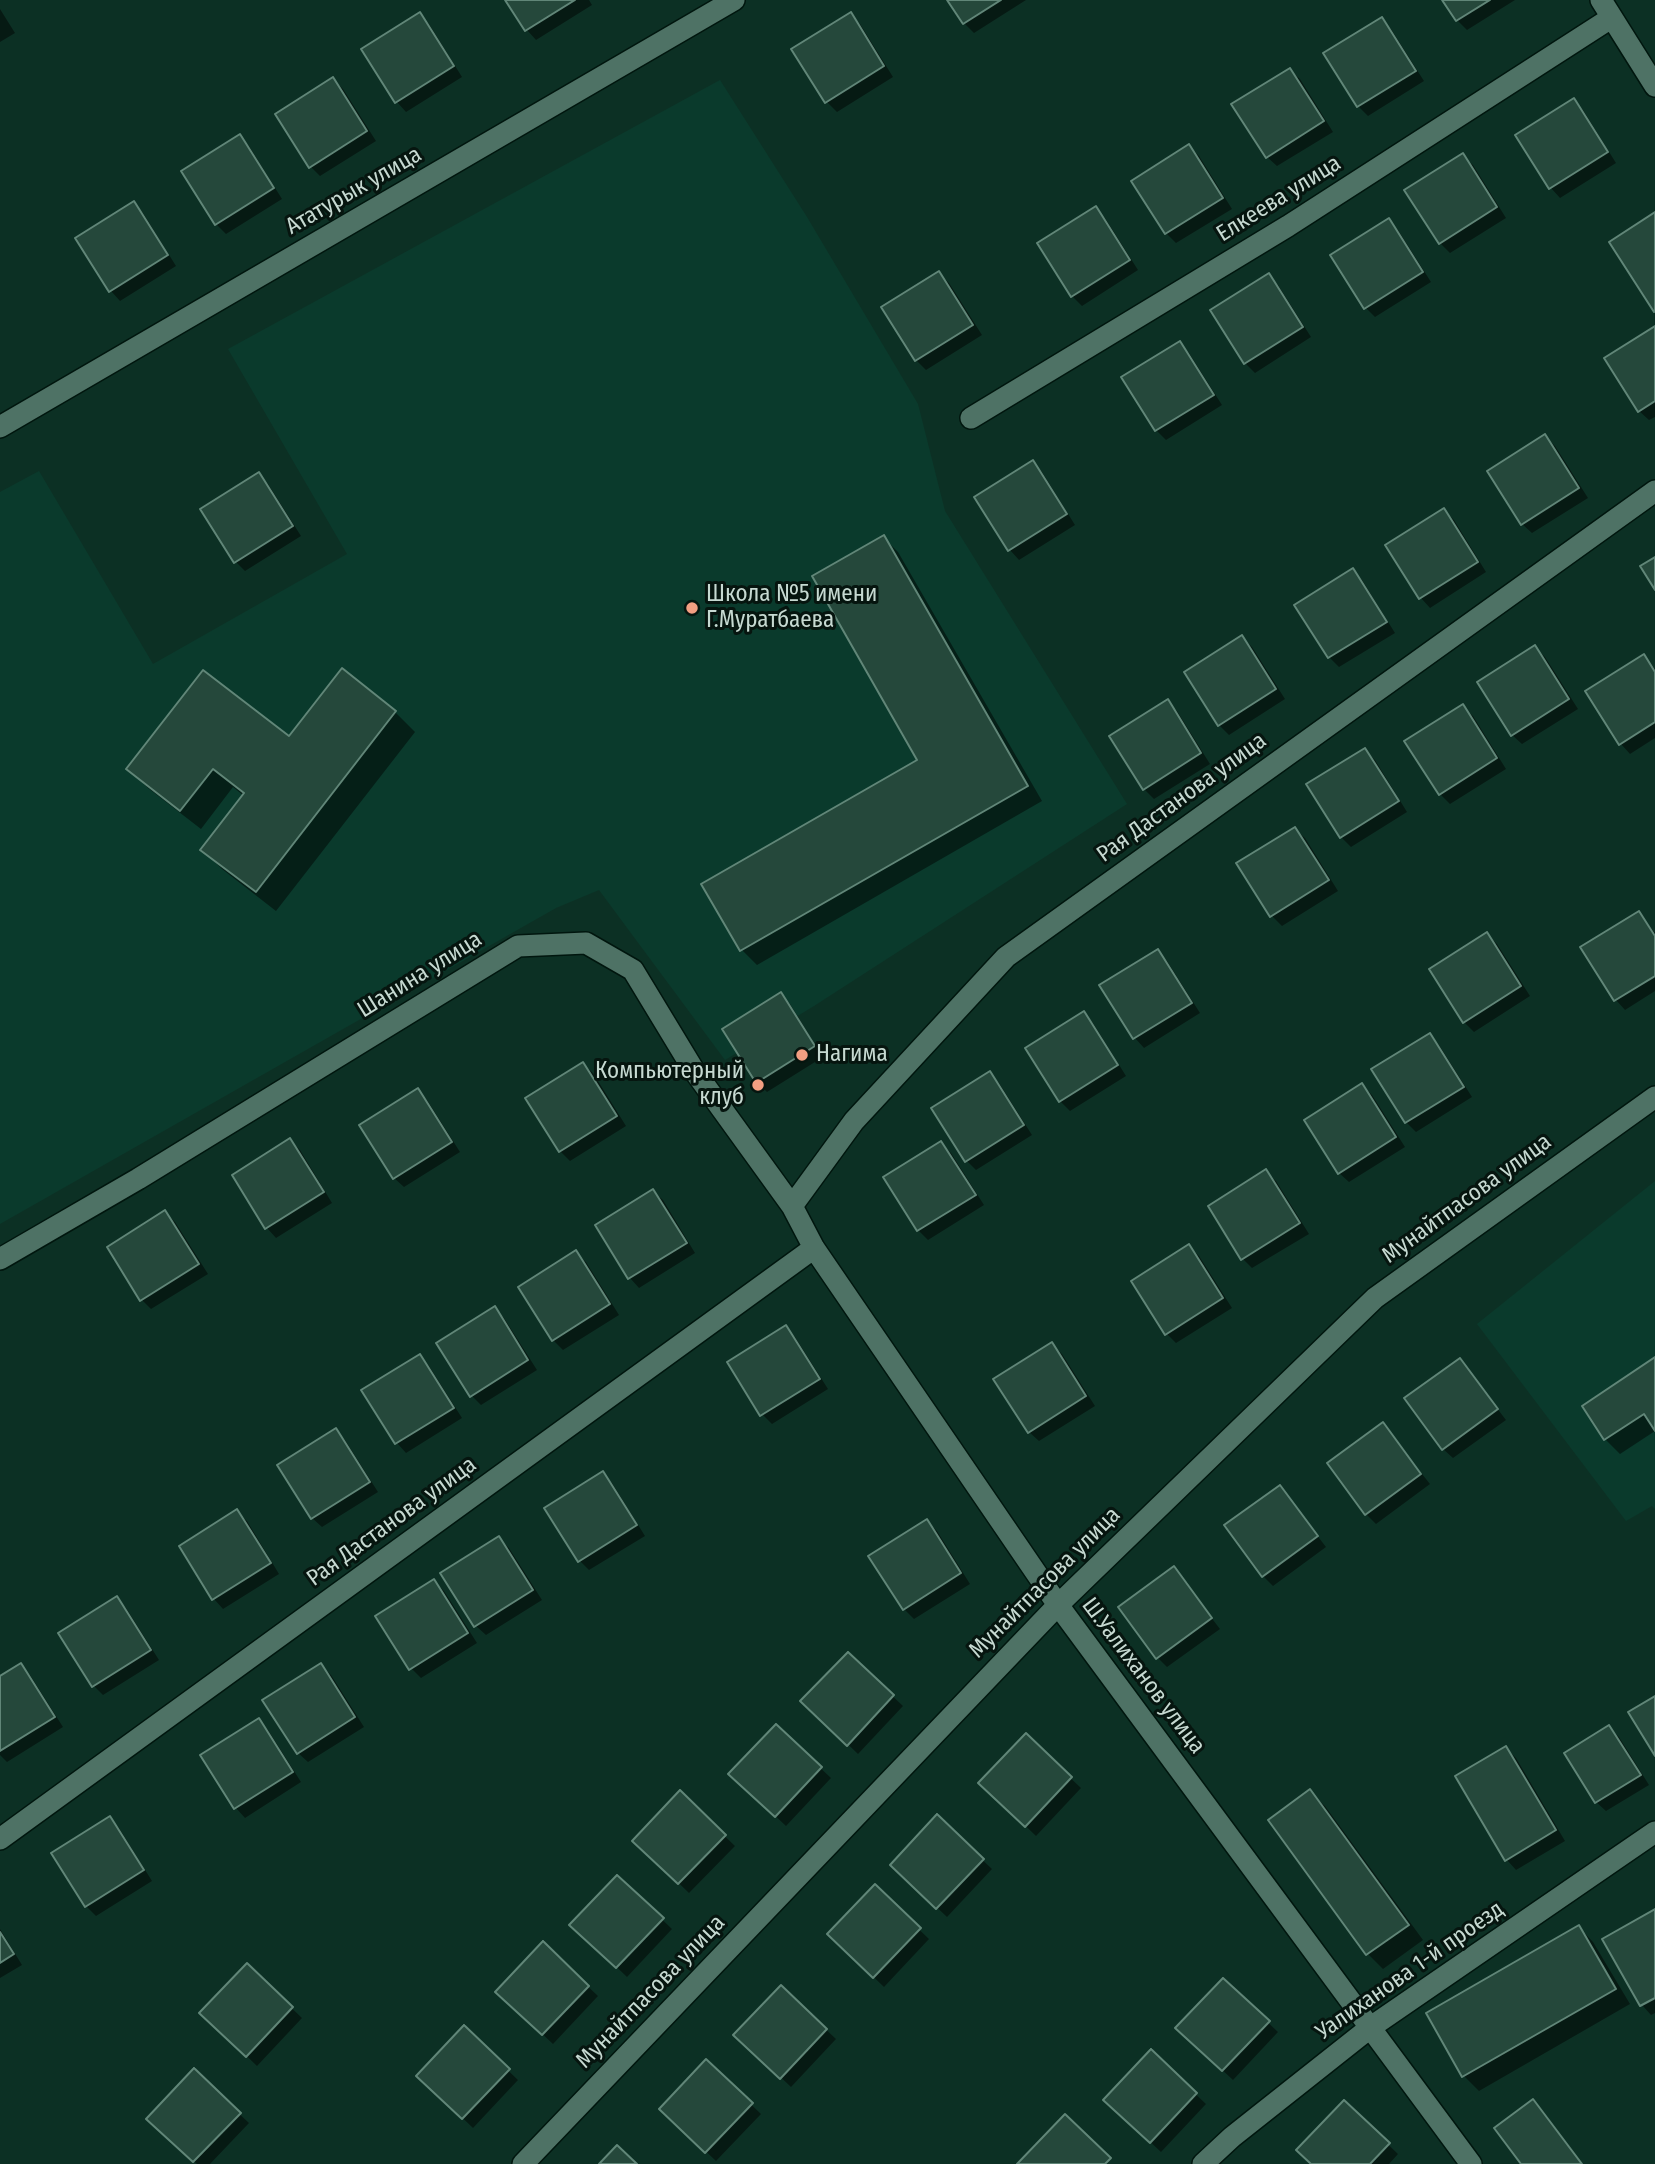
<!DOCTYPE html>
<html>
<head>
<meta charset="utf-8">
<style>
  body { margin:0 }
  canvas { display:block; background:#0c3024 }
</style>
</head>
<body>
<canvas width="1655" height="2164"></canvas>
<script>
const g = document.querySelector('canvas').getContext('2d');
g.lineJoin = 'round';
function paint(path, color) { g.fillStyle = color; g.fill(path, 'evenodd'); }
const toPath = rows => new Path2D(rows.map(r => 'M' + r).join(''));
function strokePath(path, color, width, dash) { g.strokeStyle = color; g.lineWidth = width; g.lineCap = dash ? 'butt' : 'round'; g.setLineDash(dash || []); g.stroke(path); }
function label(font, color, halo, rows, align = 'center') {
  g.font = font + ' "Fira Sans Condensed",sans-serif'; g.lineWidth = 6; g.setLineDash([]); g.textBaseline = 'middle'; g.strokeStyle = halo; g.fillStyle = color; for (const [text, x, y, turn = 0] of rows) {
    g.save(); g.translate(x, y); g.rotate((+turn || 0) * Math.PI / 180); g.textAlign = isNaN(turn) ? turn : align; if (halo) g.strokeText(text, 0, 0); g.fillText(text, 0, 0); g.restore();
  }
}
const built = toPath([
  [720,80,807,217,918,404,945,511,1127,804,814,1006,725,1060,599,890,556,908,0,1224,0,492,39,471,153,664,347,554,228,349],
  [1655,1181,1655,1509,1652,1506,1626,1521,1477,1324]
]);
const shadow = toPath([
  [507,0,589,0,592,5,536,40,527,30],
  [950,0,1026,0,974,33,964,23],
  [1444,0,1515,0,1467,30,1457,20],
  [0,9,15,33,0,42],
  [420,15,429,24,462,77,406,112,397,102],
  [850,15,860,24,893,77,837,112,827,102,794,50],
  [1381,19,1391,29,1424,81,1368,116,1358,106,1325,54],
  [1290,70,1300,79,1333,132,1277,166,1267,157],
  [333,79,343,89,376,141,320,176,310,166],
  [1574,100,1583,110,1616,163,1560,198,1551,188],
  [239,137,249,146,282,199,226,234,216,224],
  [1189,146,1199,156,1232,209,1176,243,1166,233],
  [1463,156,1473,165,1506,218,1450,253,1440,243],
  [134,203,143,213,176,266,120,301,111,291],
  [1095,208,1105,218,1138,270,1082,306,1072,296],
  [1389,221,1398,230,1431,282,1375,317,1366,308],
  [939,273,949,283,982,335,926,370,916,360],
  [1268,275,1278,285,1311,337,1255,373,1245,363],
  [1655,328,1655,417,1649,420,1639,411],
  [1180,343,1189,353,1222,405,1166,440,1156,430,1123,378],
  [1545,436,1555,446,1588,498,1532,533,1522,524],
  [1033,462,1042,472,1075,525,1019,560,1010,550],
  [259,474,268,484,301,536,245,571,236,562],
  [1444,510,1454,520,1486,572,1430,608,1421,598],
  [883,537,898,552,1042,801,757,965,742,950,920,761],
  [1353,570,1362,580,1395,633,1339,667,1329,657,1297,606],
  [1242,637,1252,647,1285,699,1229,735,1219,725],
  [1535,647,1545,657,1578,709,1522,744,1512,735],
  [1644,656,1655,669,1655,738,1630,754,1621,744],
  [342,671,395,712,415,732,276,911,222,869,203,850,244,796,233,787,201,829,148,788,129,769,289,739],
  [1168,702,1177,711,1210,764,1154,799,1144,789],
  [1463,707,1473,716,1506,769,1450,804,1440,794],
  [1365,750,1375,760,1407,812,1351,847,1341,837],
  [1295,829,1305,838,1338,891,1282,926,1272,916,1239,864],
  [1639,913,1655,933,1655,991,1625,1010,1616,1000,1583,948],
  [1487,934,1497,944,1530,996,1474,1032,1464,1022],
  [1158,951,1167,961,1200,1013,1144,1048,1135,1038,1102,986],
  [780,994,790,1004,823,1057,767,1092,757,1082],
  [1083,1013,1093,1023,1126,1076,1070,1111,1060,1101],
  [1429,1035,1439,1045,1472,1097,1416,1132,1406,1122,1373,1070],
  [583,1064,593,1073,626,1126,570,1161,560,1151],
  [990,1074,999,1083,1032,1135,976,1170,966,1160],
  [1362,1085,1372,1095,1405,1147,1349,1182,1339,1173],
  [417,1090,427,1100,460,1152,404,1187,394,1178],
  [290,1140,300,1150,332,1203,276,1238,267,1228],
  [941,1143,951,1153,984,1205,928,1240,918,1230,885,1178],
  [1266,1172,1276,1181,1309,1234,1252,1268,1243,1259],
  [653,1191,663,1200,695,1253,639,1288,630,1278,597,1226],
  [165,1212,175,1222,208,1274,151,1309,142,1300],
  [1189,1246,1199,1256,1232,1308,1176,1343,1166,1333],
  [576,1253,586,1262,619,1315,563,1350,553,1340],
  [494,1308,504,1318,537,1370,481,1405,471,1395],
  [785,1327,795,1337,828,1389,772,1424,762,1414],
  [1052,1344,1062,1354,1095,1406,1039,1441,1029,1432],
  [420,1356,429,1366,462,1418,406,1453,397,1443,363,1391],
  [1655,1359,1655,1431,1620,1454,1605,1439],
  [1460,1360,1506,1420,1453,1458,1443,1449],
  [1383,1425,1430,1484,1376,1524,1366,1514],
  [336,1430,345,1440,378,1492,322,1527,312,1518],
  [602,1474,612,1483,645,1536,589,1570,579,1560],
  [1280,1487,1326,1547,1273,1586,1263,1576],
  [237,1512,247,1521,279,1574,223,1609,214,1599,181,1547],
  [927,1521,937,1531,970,1584,914,1619,904,1609],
  [499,1538,509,1548,542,1600,486,1635,476,1626],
  [1174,1569,1220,1629,1167,1667,1157,1657],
  [434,1581,444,1591,477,1643,421,1678,411,1668],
  [117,1598,126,1608,159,1660,103,1695,94,1686],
  [848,1654,903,1706,858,1754,803,1701],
  [21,1665,30,1675,63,1727,7,1762,0,1755,0,1678],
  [321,1665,331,1675,364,1727,308,1762,298,1753],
  [259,1720,268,1730,301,1782,245,1818,236,1808],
  [776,1726,831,1778,786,1826,740,1783],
  [1609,1727,1619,1737,1649,1785,1606,1811,1596,1802],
  [1026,1736,1081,1788,1036,1836,981,1783],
  [1506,1748,1516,1758,1565,1841,1516,1870,1507,1860],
  [1310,1792,1325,1806,1423,1940,1383,1969,1368,1954,1270,1820],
  [680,1793,735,1846,689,1893,635,1841],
  [937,1817,992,1869,947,1917,892,1865],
  [109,1818,119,1828,152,1881,96,1916,86,1906],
  [618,1877,672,1929,627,1977,582,1934],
  [875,1887,929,1939,884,1987,829,1934],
  [1655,1911,1655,2013,1651,2015,1642,2005,1605,1940],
  [1579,1927,1593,1942,1630,2004,1479,2091,1464,2076],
  [0,1929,22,1965,0,1978],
  [543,1944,598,1996,553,2044,507,2001],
  [247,1965,302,2018,257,2066,202,2013],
  [1223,1980,1278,2032,1233,2080,1188,2038],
  [781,1987,836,2039,791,2087,736,2035],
  [464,2028,518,2080,473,2128,428,2085],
  [1151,2052,1206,2104,1161,2152,1115,2109],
  [706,2061,761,2114,716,2161,661,2109],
  [194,2071,249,2123,210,2164,197,2164,159,2128],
  [1533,2101,1543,2111,1582,2164,1524,2164],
  [1344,2102,1398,2154,1389,2164,1312,2164]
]);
const building = toPath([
  [505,0,575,0,525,31,505,0],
  [947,0,1001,0,963,24,947,0],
  [1442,0,1490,0,1456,21,1442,0],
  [420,12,454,66,395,103,361,49,420,12],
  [851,12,884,66,825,103,791,49,851,12],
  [1382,17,1416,71,1357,107,1323,53,1382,17],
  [1290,68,1324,121,1266,158,1231,104,1290,68],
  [333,77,367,131,309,168,275,114,333,77],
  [1574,98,1608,152,1549,189,1515,135,1574,98],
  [240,134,274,188,215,225,181,171,240,134],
  [1189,144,1223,198,1165,234,1131,181,1189,144],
  [1463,153,1497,207,1439,244,1404,190,1463,153],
  [134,201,168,255,109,292,75,238,134,201],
  [1096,206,1130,260,1071,297,1037,243,1096,206],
  [1655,212,1655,311,1654,312,1609,242,1655,212],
  [1389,218,1423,272,1364,309,1330,255,1389,218],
  [939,271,973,325,915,361,881,307,939,271],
  [1269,273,1303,327,1244,364,1210,310,1269,273],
  [1655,326,1655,401,1638,412,1604,358,1655,326],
  [1180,341,1214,395,1155,431,1121,377,1180,341],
  [1545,434,1579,488,1521,525,1487,471,1545,434],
  [1033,460,1067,514,1008,551,974,497,1033,460],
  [259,472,293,526,234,563,200,509,259,472],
  [1444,508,1478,562,1419,599,1385,545,1444,508],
  [884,535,1028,786,740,951,701,884,917,760,812,576,884,535],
  [1655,557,1655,590,1640,566,1655,557],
  [1353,568,1387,622,1328,658,1294,605,1353,568],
  [1242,635,1276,689,1218,726,1184,672,1242,635],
  [1535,645,1569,699,1511,736,1477,682,1535,645],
  [1644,654,1655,672,1655,722,1619,745,1585,691,1644,654],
  [342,668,396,711,256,892,200,850,244,793,213,769,180,811,126,769,203,670,289,736,342,668],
  [1168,699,1201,753,1143,790,1109,736,1168,699],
  [1463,704,1497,758,1439,795,1404,741,1463,704],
  [1365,748,1399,801,1340,838,1306,784,1365,748],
  [1295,827,1329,880,1270,917,1236,863,1295,827],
  [1639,911,1655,936,1655,976,1614,1001,1580,947,1639,911],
  [1487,932,1521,986,1463,1023,1429,969,1487,932],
  [1158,949,1192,1003,1133,1039,1099,985,1158,949],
  [781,992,815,1046,756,1083,722,1029,781,992],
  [1084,1011,1118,1065,1059,1102,1025,1048,1084,1011],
  [1430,1033,1464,1087,1405,1123,1371,1069,1430,1033],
  [583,1062,617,1116,559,1152,525,1098,583,1062],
  [990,1071,1024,1125,965,1162,931,1108,990,1071],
  [1362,1083,1396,1137,1338,1174,1304,1120,1362,1083],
  [418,1088,452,1142,393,1179,359,1125,418,1088],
  [290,1138,324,1192,265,1229,232,1175,290,1138],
  [941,1141,976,1195,917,1231,883,1177,941,1141],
  [1266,1169,1300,1223,1241,1260,1208,1206,1266,1169],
  [653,1189,687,1243,628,1279,595,1225,653,1189],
  [165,1210,199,1264,140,1301,107,1247,165,1210],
  [1189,1244,1223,1298,1165,1335,1131,1281,1189,1244],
  [576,1250,610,1304,552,1341,518,1287,576,1250],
  [495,1306,528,1360,470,1397,436,1343,495,1306],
  [786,1325,820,1379,760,1416,727,1362,786,1325],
  [1052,1342,1086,1396,1028,1433,993,1379,1052,1342],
  [420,1354,454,1408,395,1444,361,1390,420,1354],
  [1655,1357,1655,1431,1644,1414,1604,1440,1582,1406,1655,1357],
  [1460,1358,1498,1409,1442,1450,1404,1398,1460,1358],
  [1383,1422,1421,1474,1365,1515,1327,1463,1383,1422],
  [336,1428,370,1482,311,1519,277,1465,336,1428],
  [603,1471,637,1525,578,1562,544,1508,603,1471],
  [1280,1485,1318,1536,1262,1577,1224,1525,1280,1485],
  [237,1509,271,1563,212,1600,179,1546,237,1509],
  [927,1519,961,1573,903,1610,868,1556,927,1519],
  [499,1536,533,1590,474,1627,440,1573,499,1536],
  [1174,1566,1212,1618,1156,1659,1118,1607,1174,1566],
  [434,1579,468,1633,409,1670,375,1616,434,1579],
  [117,1596,151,1650,92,1687,58,1633,117,1596],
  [848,1652,894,1695,847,1746,800,1701,848,1652],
  [21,1663,55,1717,0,1751,0,1676,21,1663],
  [321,1663,355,1717,297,1754,262,1700,321,1663],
  [1655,1696,1655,1756,1628,1712,1655,1696],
  [259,1718,293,1772,234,1809,200,1755,259,1718],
  [776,1724,822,1767,775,1817,728,1774,776,1724],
  [1609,1725,1641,1775,1595,1803,1564,1753,1609,1725],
  [1026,1733,1072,1777,1025,1827,978,1783,1026,1733],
  [1506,1746,1556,1830,1505,1861,1455,1776,1506,1746],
  [1310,1789,1409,1925,1366,1955,1268,1820,1310,1789],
  [680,1790,726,1835,678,1884,632,1841,680,1790],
  [937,1814,984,1859,936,1909,890,1865,937,1814],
  [110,1816,144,1870,85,1907,51,1853,110,1816],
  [617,1875,664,1918,616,1968,569,1925,617,1875],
  [875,1884,921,1928,873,1978,827,1934,875,1884],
  [1655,1909,1655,1998,1640,2006,1602,1939,1655,1909],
  [1579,1925,1616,1989,1462,2077,1426,2013,1579,1925],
  [0,1932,14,1954,0,1963,0,1932],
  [543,1941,589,1986,542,2035,495,1992,543,1941],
  [247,1963,293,2007,246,2057,199,2013,247,1963],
  [1223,1978,1270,2021,1222,2071,1175,2028,1223,1978],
  [781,1985,827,2029,780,2079,733,2035,781,1985],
  [464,2025,510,2069,462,2119,416,2076,464,2025],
  [1151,2049,1197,2093,1150,2143,1103,2100,1151,2049],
  [706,2059,753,2103,705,2153,659,2109,706,2059],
  [194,2068,241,2113,193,2162,146,2119,194,2068],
  [1533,2099,1582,2164,1521,2164,1494,2128,1533,2099],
  [1344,2100,1390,2143,1370,2164,1311,2164,1296,2150,1344,2100],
  [1065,2114,1111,2158,1105,2164,1017,2164,1065,2114],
  [617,2145,637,2164,599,2164,617,2145]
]);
const street = toPath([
  [1601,0,1655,86],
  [971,418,1288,226,1611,18],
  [0,427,734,0],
  [792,1206,854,1121,1006,957,1655,491],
  [0,1259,138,1179,518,946,586,943,633,970,693,1069,792,1206,814,1248,1058,1605,1471,2164],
  [0,1839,814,1248],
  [523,2164,1058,1605,1375,1298,1655,1097],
  [1203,2164,1232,2137,1371,2027,1655,1832]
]);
const markers = [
  [692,608,7,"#f39f82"],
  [802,1055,7,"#f39f82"],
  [758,1085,7,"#f39f82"]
];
const streetNames = [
  ["Ататурык улица",354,191,-30],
  ["Елкеева улица",1279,199,-32],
  ["Рая Дастанова улица",1182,798,-36],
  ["Шанина улица",420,975,-32],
  ["Мунайтпасова улица",1467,1199,-36],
  ["Рая Дастанова улица",392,1522,-36],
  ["Мунайтпасова улица",1045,1583,-45],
  ["Ш.Уалиханов улица",1143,1676,53],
  ["Уалиханова 1-й проезд",1410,1971,-35],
  ["Мунайтпасова улица",651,1992,-46]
];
const poiNames = [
  ["Школа №5 имени",706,595],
  ["Г.Муратбаева",706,621],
  ["Нагима",816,1055],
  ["Компьютерный",744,1072,"right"],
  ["клуб",744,1098,"right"]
];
paint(built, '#0a3a2c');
paint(shadow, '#0007');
paint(building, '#25483b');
strokePath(building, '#618678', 2);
strokePath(street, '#00160e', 24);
strokePath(street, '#4e7265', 21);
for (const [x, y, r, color] of markers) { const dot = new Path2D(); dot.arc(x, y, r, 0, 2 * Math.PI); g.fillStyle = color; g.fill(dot); strokePath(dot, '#06150f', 2.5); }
label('23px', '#c6d9d1', '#06150f', streetNames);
label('23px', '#c6d9d1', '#06150f', poiNames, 'left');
</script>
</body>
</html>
